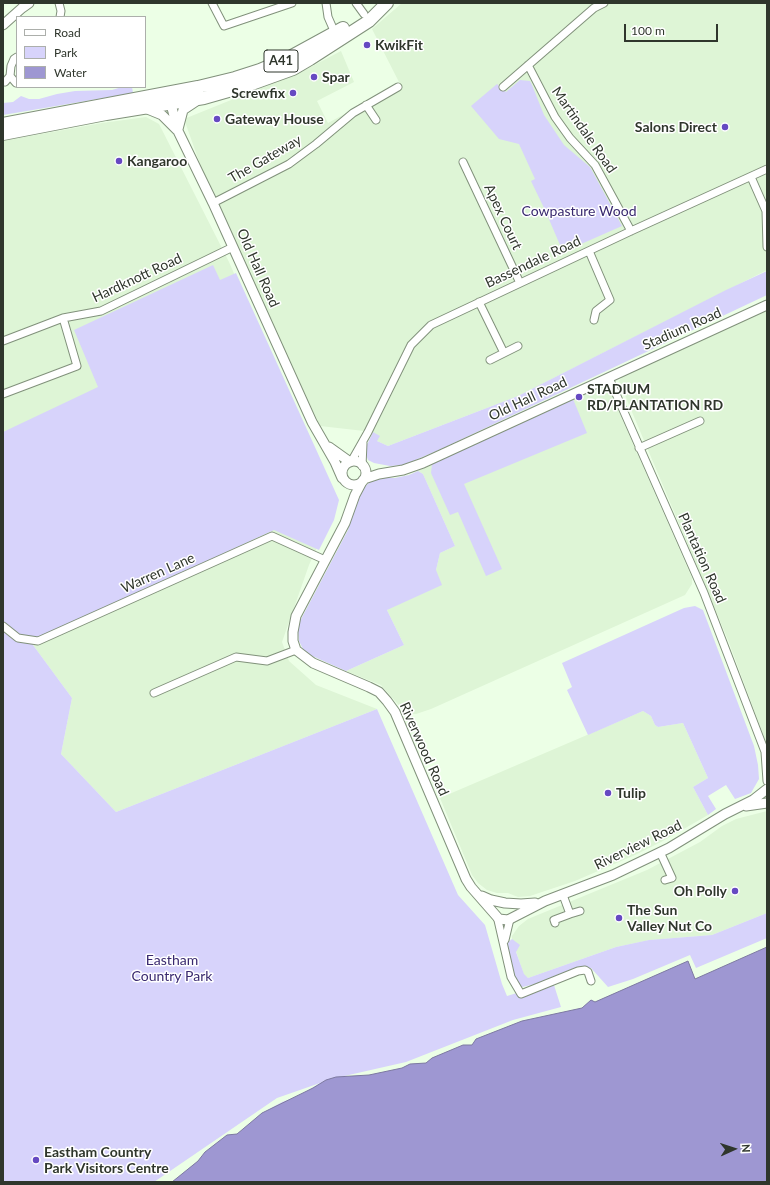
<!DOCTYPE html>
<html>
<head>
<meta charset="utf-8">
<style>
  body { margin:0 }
  #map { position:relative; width:770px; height:1185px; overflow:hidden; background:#ecffe6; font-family:Lato,sans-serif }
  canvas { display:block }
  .frame { position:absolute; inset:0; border:4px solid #2f362c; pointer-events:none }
  .legend { position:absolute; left:16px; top:16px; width:130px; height:72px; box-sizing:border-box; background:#fff; border:1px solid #acafab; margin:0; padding:5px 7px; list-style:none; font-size:12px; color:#2f362c }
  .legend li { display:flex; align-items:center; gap:8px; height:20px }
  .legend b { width:20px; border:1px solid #acafab }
  .north { position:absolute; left:714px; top:1129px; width:40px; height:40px; -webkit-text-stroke:3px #fff; paint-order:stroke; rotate:87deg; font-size:11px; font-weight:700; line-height:16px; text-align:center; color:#2f362c }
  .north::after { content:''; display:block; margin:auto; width:14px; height:18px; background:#2f362c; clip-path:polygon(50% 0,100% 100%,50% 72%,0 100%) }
  .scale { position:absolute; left:624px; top:24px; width:94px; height:18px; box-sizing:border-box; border:2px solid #2f362c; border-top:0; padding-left:5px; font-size:12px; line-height:14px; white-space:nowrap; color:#2f362c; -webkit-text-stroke:3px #fff; paint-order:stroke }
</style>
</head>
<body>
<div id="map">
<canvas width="770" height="1185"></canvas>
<div class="frame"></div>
<ul class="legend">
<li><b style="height:5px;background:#fff"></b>Road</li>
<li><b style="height:11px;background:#d7d3fb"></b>Park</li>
<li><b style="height:11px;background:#9e97d2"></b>Water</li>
</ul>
<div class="north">N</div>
<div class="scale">100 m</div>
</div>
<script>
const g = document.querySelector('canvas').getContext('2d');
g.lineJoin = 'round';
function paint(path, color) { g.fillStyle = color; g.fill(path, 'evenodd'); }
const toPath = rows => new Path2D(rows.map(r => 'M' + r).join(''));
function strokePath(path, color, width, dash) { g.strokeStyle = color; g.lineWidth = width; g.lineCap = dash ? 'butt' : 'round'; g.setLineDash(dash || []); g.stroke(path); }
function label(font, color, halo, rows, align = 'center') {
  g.font = font + ' Lato,sans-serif'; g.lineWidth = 3; g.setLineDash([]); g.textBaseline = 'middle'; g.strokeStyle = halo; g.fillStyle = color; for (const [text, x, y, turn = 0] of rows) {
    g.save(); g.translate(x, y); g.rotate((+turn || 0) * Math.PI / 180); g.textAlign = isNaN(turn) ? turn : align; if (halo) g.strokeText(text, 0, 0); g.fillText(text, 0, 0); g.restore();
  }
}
const built = toPath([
  [402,3,767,3,767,270,518,396,388,446,377,441,373,432,320,426,206,181,184,119,303,71,341,51,354,82,317,101,328,123,400,84,372,29],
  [146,117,159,124,229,262,336,506,309,565,282,642,289,661,316,685,377,709,116,812,61,754,72,698,33,645,42,611,3,517,3,141,102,123],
  [767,310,767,745,728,640,619,381,622,377],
  [604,386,608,388,611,394,688,569,692,578,692,584,685,595,431,709,416,714,411,714,403,710,381,685,346,671,404,645,387,610,436,570,440,553,455,546,423,474,418,471],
  [643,711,651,716,655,725,658,727,683,723,708,778,693,787,708,815,661,842,635,855,575,881,530,896,518,897,508,893,497,893,487,890,478,883,472,875,440,798],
  [767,811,767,913,712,935,650,940,616,947,528,978,524,975,512,939,512,936,519,926,528,919,647,870,700,842,722,826,736,819]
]);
const green = toPath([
  [520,80,530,81,532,85,544,115,564,145,590,167,622,226,563,252,545,210,531,181,535,179,519,144,499,139,471,106,497,84,506,92],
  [122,87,132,87,133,93,3,115,3,103,13,102,21,96,29,99,39,99,57,94,75,91,112,90],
  [213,265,220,280,236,273,339,500,334,520,319,550,274,530,35,641,33,645,72,698,61,754,116,812,377,709,458,895,485,925,502,984,507,996,553,982,561,1007,513,1020,406,1062,340,1077,369,1075,402,1068,410,1064,426,1063,432,1058,463,1045,472,1045,476,1039,522,1021,582,1008,591,1000,595,1002,688,961,695,979,172,1182,198,1161,205,1152,227,1135,237,1134,262,1113,282,1102,298,1096,320,1083,277,1098,154,1182,3,1182,3,432,98,387,74,330],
  [767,271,767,295,441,449,404,465,390,466,374,463,368,460,366,454,366,447,373,432,380,436,377,441,388,446,518,396,726,290],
  [573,399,587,433,464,484,502,569,486,576,458,512,450,515,431,473,432,464],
  [418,471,423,474,455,546,440,553,436,570,442,585,387,610,404,645,346,671,310,655,303,649,299,641,298,632,299,623,348,530,357,498,361,490,370,482,378,478,395,478,409,475],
  [695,606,703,610,754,746,758,765,759,779,751,793,735,799,726,785,708,796,716,809,708,815,693,787,708,778,683,723,658,727,655,725,651,716,643,711,588,735,567,690,572,687,562,663,684,608],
  [767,913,767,938,696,968,690,955,633,979,608,987,591,968,573,971,544,982,518,988,510,966,506,944,512,939,520,945,516,952,524,974,528,978,616,947,649,940,712,935]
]);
const water = toPath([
  [767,947,767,1182,172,1182,198,1161,205,1152,227,1135,237,1134,262,1113,313,1088,326,1080,336,1077,369,1075,402,1068,410,1064,426,1063,432,1058,463,1045,472,1045,476,1039,522,1021,582,1008,591,1000,595,1002,688,961,695,979,767,947]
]);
const minor = toPath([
  [59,3,61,11,60,17],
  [212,3,224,26,292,3],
  [326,3,328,17,335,33],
  [356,3,364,14],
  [528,65,555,117,570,138,595,165,631,231],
  [10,76,16,83],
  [5,82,10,76,11,66,14,59,17,57],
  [503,87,594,8,604,3],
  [366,105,376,120],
  [463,162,520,283],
  [751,177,766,211,767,247],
  [213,203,289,164,316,144,353,113,398,87],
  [589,251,610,300,596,311,594,320],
  [479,302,504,353],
  [3,341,63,318,101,311,233,247],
  [490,360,518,346],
  [609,378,704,593,767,757],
  [3,394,77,366,63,318],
  [639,448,700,421],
  [351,462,368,432,411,345,431,325,631,231,767,169],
  [362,466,363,443],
  [3,626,18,638,38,641,272,536,325,560],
  [154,693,236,657,267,661,296,650],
  [765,752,767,781],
  [660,852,672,878,665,880],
  [563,895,570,914,580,911],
  [497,916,511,977,521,994,578,971,585,970,588,972,591,981],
  [555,923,554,920,570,914],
  [505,940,510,919]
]);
const tertiary = toPath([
  [3,25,22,8,29,3],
  [171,98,171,104,178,131,213,203,312,422,335,462,342,478],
  [145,108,162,115,177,130],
  [178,129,183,110,195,102],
  [329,447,350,462],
  '342 473a12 12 0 1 1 24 0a12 12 0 1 1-24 0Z',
  [364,479,379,474,403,470,423,463,767,305],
  [363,480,355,495,345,523,296,616,293,632,293,641,296,650,313,663,369,687,379,692,387,701,395,712,466,879,471,887,499,919,508,920,545,901,613,875,669,848,725,814,753,800,767,789],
  [746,806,767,803],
  [482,896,491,900,505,903,521,904,535,903]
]);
const trunk = toPath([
  [3,124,198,87,235,78,260,70,290,57,343,28],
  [3,134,106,114,204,98,246,86,293,69,310,59,369,21,387,3]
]);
const markers = [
  [367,45,4,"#6649c2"],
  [314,77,4,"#6649c2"],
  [293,93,4,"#6649c2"],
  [217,119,4,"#6649c2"],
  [725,127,4,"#6649c2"],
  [119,161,4,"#6649c2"],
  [579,397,4,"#6649c2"],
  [608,793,4,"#6649c2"],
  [735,891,4,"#6649c2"],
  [619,918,4,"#6649c2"],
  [36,1160,4,"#6649c2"]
];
const shields = [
  [281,61,34]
];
const shieldNames = [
  ["A41",281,61]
];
const poiNames = [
  ["KwikFit",375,45],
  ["Spar",322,77],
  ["Screwfix",285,93,"right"],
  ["Gateway House",225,119],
  ["Salons Direct",717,127,"right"],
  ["Kangaroo",127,161],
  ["STADIUM",587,389],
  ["RD/PLANTATION RD",587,405],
  ["Tulip",616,793],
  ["Oh Polly",727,891,"right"],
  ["The Sun",627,910],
  ["Valley Nut Co",627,926],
  ["Eastham Country",44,1152],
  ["Park Visitors Centre",44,1168]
];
const streetNames = [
  ["Martindale Road",584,130,55],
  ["The Gateway",265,159,-30],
  ["Apex Court",503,217,65],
  ["Bassendale Road",533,262,-25],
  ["Old Hall Road",258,268,66],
  ["Hardknott Road",137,278,-25],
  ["Stadium Road",682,329,-24],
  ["Old Hall Road",528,399,-25],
  ["Plantation Road",702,558,66],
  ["Warren Lane",158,573,-24],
  ["Riverwood Road",424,749,66],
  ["Riverview Road",638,845,-26]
];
const parkNames = [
  ["Cowpasture Wood",579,211],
  ["Eastham",172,960],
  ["Country Park",172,976]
];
paint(built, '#def5d6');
paint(green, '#d7d3fb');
paint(water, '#9e97d2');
strokePath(water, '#7d7aa0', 1);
strokePath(minor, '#81917b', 9);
strokePath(tertiary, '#81917b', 11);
strokePath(trunk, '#81917b', 14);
strokePath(minor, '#fff', 7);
strokePath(tertiary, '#fff', 9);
strokePath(trunk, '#fff', 12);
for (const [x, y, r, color] of markers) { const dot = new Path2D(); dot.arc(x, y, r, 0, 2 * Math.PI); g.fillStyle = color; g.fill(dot); strokePath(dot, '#fff', 1.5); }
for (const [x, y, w] of shields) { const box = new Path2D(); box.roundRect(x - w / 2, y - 11, w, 22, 3); g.fillStyle = '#fff'; g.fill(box); strokePath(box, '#2f362c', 1); }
label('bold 13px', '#2f362c', null, shieldNames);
label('bold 14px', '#2f362c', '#fff', poiNames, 'left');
label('14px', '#2f362c', '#fff', streetNames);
label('14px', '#39296f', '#fff', parkNames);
</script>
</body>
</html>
